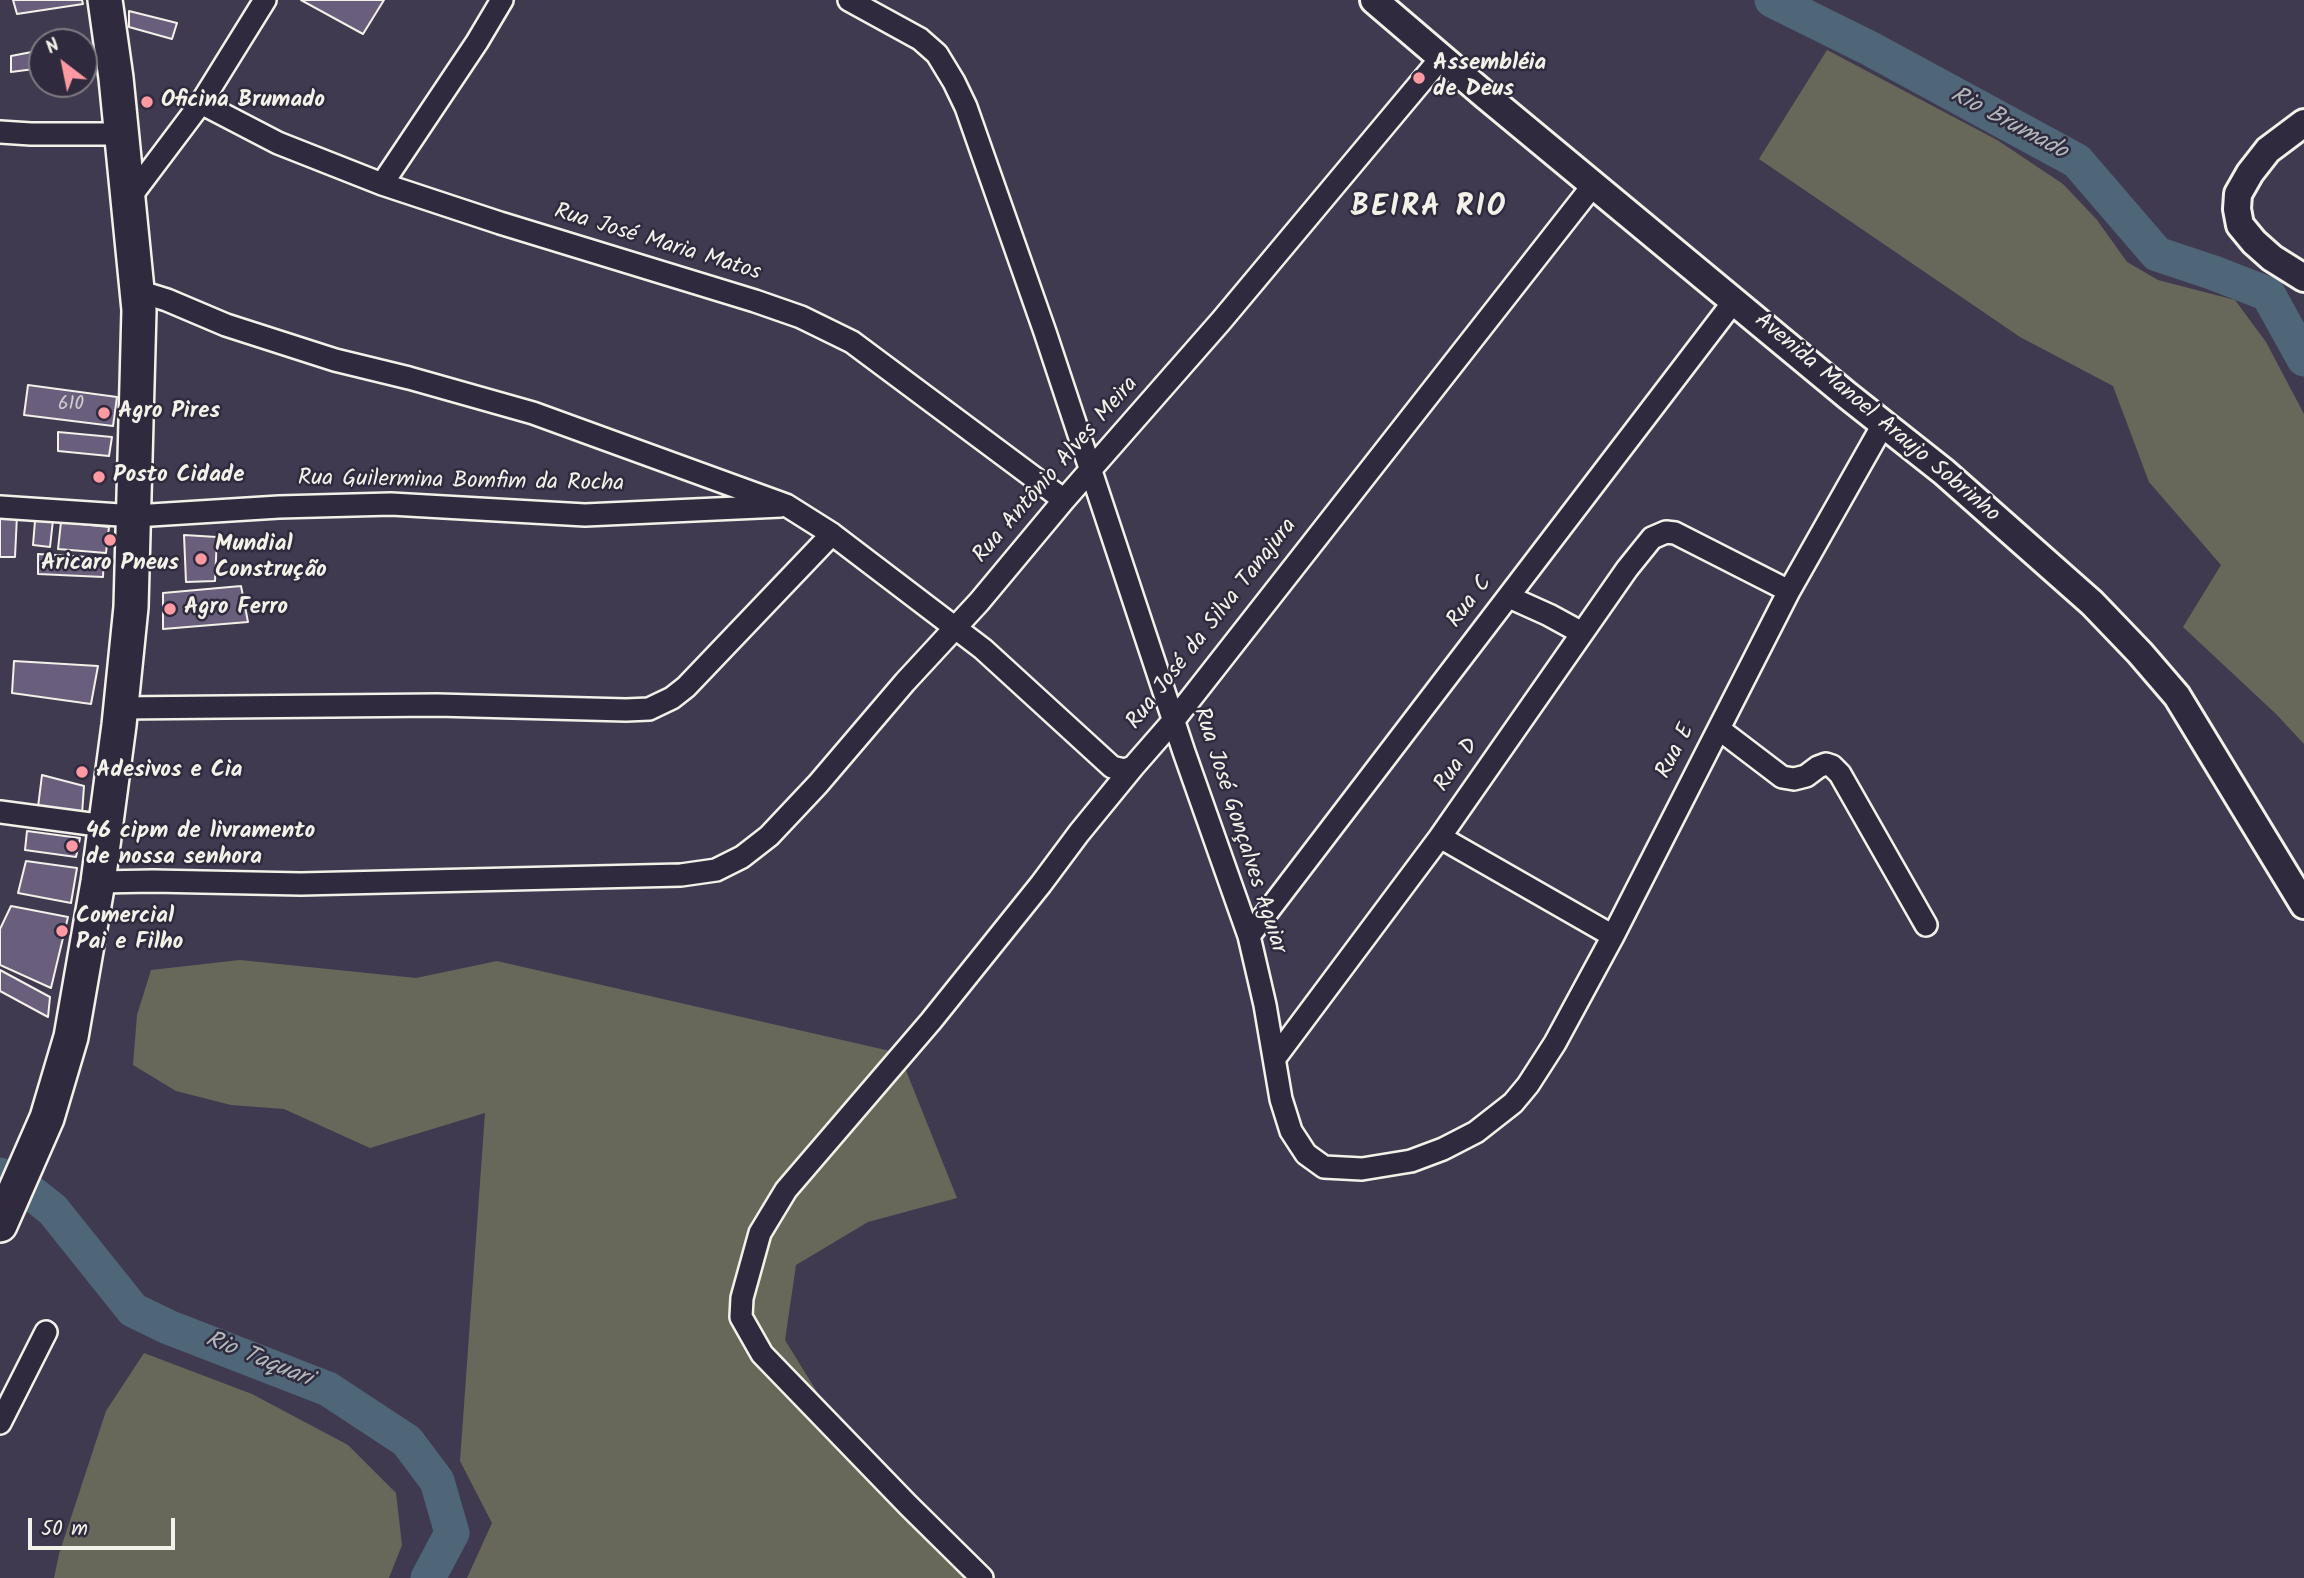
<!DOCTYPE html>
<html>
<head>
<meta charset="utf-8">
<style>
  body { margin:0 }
  #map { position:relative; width:2304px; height:1578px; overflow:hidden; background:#403a50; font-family:Kalam,sans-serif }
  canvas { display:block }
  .north { position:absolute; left:28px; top:28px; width:70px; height:70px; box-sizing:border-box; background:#2f2a3d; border:2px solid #7e7a81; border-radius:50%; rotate:328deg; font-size:19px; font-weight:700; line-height:28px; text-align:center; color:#f4f1e8 }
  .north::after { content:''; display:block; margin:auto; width:24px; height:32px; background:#ff9aa2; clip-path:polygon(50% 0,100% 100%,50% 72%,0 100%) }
  .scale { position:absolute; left:28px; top:1518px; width:147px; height:32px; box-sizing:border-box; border:4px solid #f4f1e8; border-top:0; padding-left:9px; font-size:21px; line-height:24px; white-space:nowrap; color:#f4f1e8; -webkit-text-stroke:5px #2f2a3d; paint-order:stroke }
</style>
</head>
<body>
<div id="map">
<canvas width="2304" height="1578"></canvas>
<div class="north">N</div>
<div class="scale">50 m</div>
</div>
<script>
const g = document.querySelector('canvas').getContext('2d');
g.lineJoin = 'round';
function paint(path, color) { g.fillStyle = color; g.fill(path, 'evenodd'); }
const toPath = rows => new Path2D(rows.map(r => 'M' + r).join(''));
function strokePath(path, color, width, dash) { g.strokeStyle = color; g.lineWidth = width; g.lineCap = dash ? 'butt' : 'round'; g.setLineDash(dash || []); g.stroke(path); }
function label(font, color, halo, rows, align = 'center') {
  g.font = font + ' Kalam,sans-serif'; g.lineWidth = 5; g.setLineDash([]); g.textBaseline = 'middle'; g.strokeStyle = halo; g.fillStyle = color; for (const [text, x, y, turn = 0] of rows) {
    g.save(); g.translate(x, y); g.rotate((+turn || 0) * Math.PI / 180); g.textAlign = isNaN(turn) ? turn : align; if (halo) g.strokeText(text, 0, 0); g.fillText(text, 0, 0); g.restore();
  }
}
const green = toPath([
  [1827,50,1997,140,2063,184,2097,220,2127,262,2158,280,2235,300,2266,342,2304,414,2304,744,2276,714,2183,627,2221,565,2149,482,2113,386,2020,337,1759,159],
  [240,960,416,978,497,961,899,1053,957,1198,868,1222,796,1265,785,1340,870,1478,970,1578,467,1578,492,1523,460,1461,485,1113,370,1148,284,1109,231,1105,176,1091,133,1065,137,1015,151,970],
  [144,1353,252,1394,348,1445,396,1493,402,1545,389,1578,54,1578,59,1554,106,1411]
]);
const river = toPath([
  [1772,0,1869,48,2077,161,2157,254,2214,273,2268,294,2304,359],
  [0,1175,33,1194,53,1210,133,1310,168,1327,328,1389,407,1441,437,1481,452,1533,428,1578]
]);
const building = toPath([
  [13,0,82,0,83,4,17,14,13,0],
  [301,0,384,0,363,34,301,0],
  [129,11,177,23,172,39,129,27,129,11],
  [42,50,42,68,11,72,11,56,42,50],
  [28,385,117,397,113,426,24,415,28,385],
  [58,432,112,437,109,456,58,451,58,432],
  [0,515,17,515,15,557,0,557,0,515],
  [53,520,50,547,33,545,35,521,53,520],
  [61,522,109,527,106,553,58,549,61,522],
  [184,535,217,537,215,581,186,582,184,535],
  [38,554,104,558,103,577,38,574,38,554],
  [241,586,248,622,163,629,163,593,241,586],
  [14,661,98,666,91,704,12,693,14,661],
  [42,775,84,786,82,814,38,807,42,775],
  [27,831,80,838,76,857,25,850,27,831],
  [26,861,77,868,71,903,18,893,26,861],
  [11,906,68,917,51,988,0,965,0,929,11,906],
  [0,970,50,997,48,1017,0,991,0,970]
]);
const minor = toPath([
  [849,0,920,39,937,54,954,82,966,107,1045,332,1184,752,1249,936,1265,1005,1281,1099,1291,1131,1306,1154,1324,1167,1362,1169,1411,1161,1443,1149,1476,1132,1513,1103,1528,1085,1555,1043,1613,936,1789,591,1884,423],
  [201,103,278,143,382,184,500,223,755,301,801,317,852,342,1064,500],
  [0,132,31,134,120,134],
  [382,184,477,42,502,0],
  [128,200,201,103,265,0],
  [138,291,167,300,226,325,335,360,409,378,533,413,786,505,832,534,983,649,1112,767,1124,770,1133,767],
  [0,507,135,516,279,507,391,504,585,515,781,506],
  [1509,597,1549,615,1582,633],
  [120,708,437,705,626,710,649,709,672,698,686,687,832,534],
  [1719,729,1782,777,1794,779,1806,776,1818,767,1826,764,1832,766,1840,774,1926,925],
  [0,812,105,826],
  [1440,837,1613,936],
  [98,882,153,881,301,884,681,875,716,870,742,857,769,836,818,784,905,682,979,602,1064,500,1221,321,1441,58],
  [1249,936,1734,301],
  [1275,1058,1440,837,1627,569,1652,538,1666,532,1675,533,1789,591],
  [0,1423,46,1332],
  [982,1578,908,1505,762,1354,741,1317,742,1298,760,1233,786,1190,931,1021,1041,884,1079,833,1133,767,1174,720,1594,184]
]);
const tertiary = toPath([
  [1374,0,1485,95,1848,396,1944,472,2092,603,2140,653,2177,696,2304,905],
  [2304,123,2268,150,2250,173,2238,194,2237,209,2240,225,2254,242,2272,258,2304,278]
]);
const primary = toPath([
  [0,1225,47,1118,71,1037,98,882,119,725,131,607,139,310,116,78,105,0]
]);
const markers = [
  [1419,78,7,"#ff9aa2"],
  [147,102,7,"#ff9aa2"],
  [104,413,7,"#ff9aa2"],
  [99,477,7,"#ff9aa2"],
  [110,540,7,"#ff9aa2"],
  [201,559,7,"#ff9aa2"],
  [170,609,7,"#ff9aa2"],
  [82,772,7,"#ff9aa2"],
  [72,846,7,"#ff9aa2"],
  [62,931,7,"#ff9aa2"]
];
const numberNames = [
  ["610",71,406]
];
const poiNames = [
  ["Assembléia",1433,65],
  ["de Deus",1433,91],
  ["Oficina Brumado",161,102],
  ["Agro Pires",118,413],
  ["Posto Cidade",113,477],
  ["Mundial",215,546],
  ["Construção",215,572],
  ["Aricaro Pneus",110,565,"center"],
  ["Agro Ferro",184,609],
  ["Adesivos e Cia",96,772],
  ["46 cipm de livramento",86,833],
  ["de nossa senhora",86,859],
  ["Comercial",76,918],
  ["Pai e Filho",76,944]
];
const streetNames = [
  ["Rua José Maria Matos",657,244,17],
  ["Avenida Manoel Araujo Sobrinho",1876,419,40],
  ["Rua Antônio Alves Meira",1057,471,-49],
  ["Rua Guilermina Bomfim da Rocha",461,483,1],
  ["Rua C",1471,603,-53],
  ["Rua José da Silva Tanajura",1213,625,-52],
  ["Rua E",1677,752,-63],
  ["Rua D",1458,766,-55],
  ["Rua José Gonçalves Aguiar",1238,831,72]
];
const waterNames = [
  ["Rio Brumado",2008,125,28],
  ["Rio Taquari",258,1361,22]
];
const districtNames = [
  ["BEIRA RIO",1429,210]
];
paint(green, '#676859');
strokePath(river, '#4e6678', 35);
paint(building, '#695f7c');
strokePath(building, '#f4f1e8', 2);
strokePath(minor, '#f4f1e8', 26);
strokePath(tertiary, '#f4f1e8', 32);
strokePath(primary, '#f4f1e8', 38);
strokePath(minor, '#2f2a3d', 21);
strokePath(tertiary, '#2f2a3d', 26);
strokePath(primary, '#2f2a3d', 33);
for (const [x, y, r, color] of markers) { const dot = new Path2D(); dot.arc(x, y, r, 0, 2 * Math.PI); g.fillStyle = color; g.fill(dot); strokePath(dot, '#2f2a3d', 2.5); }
label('19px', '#d1cccd', null, numberNames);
label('bold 23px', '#f4f1e8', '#2f2a3d', poiNames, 'left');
label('23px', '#f4f1e8', '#2f2a3d', streetNames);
label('italic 24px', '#b2b9bb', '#2f2a3d', waterNames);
g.letterSpacing = '2px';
label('bold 30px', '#f4f1e8', '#2f2a3d', districtNames);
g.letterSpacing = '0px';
</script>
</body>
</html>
